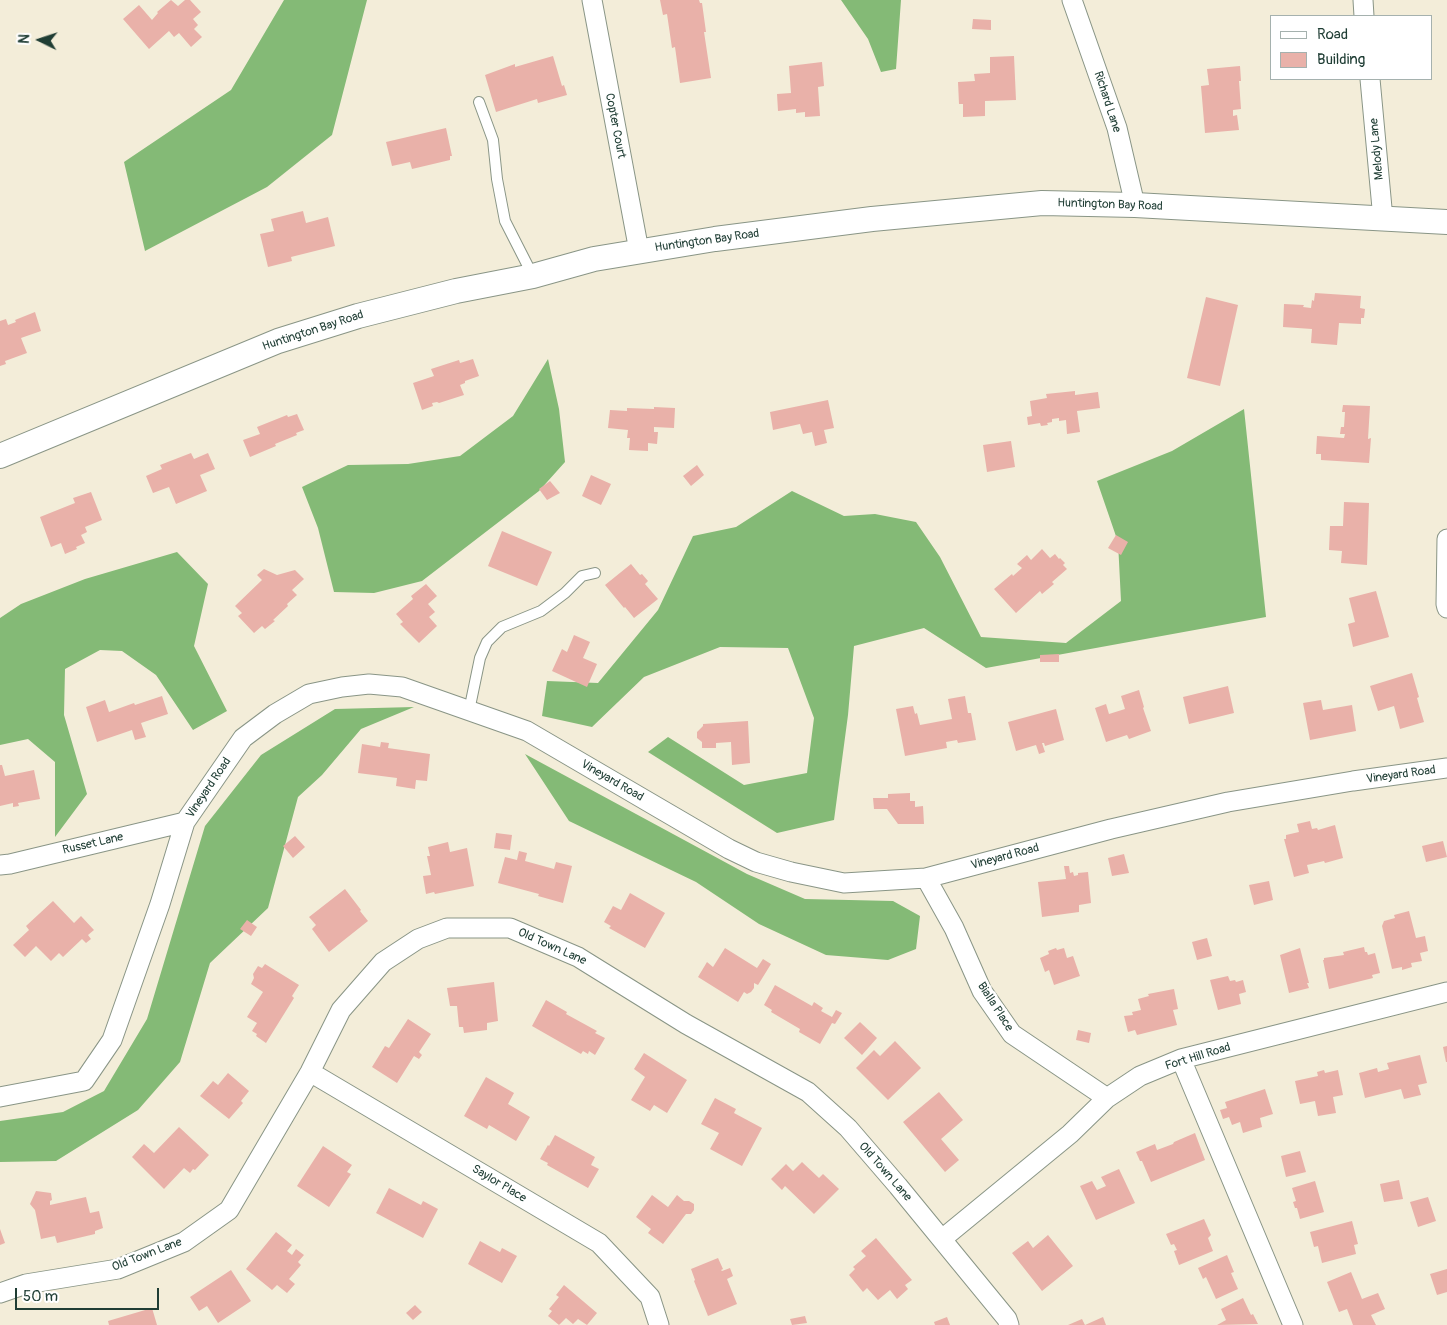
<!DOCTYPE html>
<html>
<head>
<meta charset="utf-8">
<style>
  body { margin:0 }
  #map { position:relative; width:1447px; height:1325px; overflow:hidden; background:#f3edd9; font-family:Pangolin,sans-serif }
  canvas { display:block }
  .legend { position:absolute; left:1270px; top:15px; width:162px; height:65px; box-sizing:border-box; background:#fff; border:1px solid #a5b1ae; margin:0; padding:6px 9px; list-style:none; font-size:15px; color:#1f3d34 }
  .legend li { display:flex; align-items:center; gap:10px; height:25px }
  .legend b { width:25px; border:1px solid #a5b1ae }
  .north { position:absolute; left:15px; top:15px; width:50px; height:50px; -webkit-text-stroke:4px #fff; paint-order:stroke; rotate:274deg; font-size:14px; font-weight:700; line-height:20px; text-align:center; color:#1f3d34 }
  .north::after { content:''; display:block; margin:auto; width:18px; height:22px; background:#1f3d34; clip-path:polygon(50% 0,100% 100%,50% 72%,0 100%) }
  .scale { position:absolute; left:15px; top:1288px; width:144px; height:22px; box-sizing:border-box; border:2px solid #1f3d34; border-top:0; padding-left:6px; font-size:15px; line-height:18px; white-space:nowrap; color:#1f3d34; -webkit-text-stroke:4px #fff; paint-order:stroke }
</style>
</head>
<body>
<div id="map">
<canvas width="1447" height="1325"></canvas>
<ul class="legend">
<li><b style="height:6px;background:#fff"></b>Road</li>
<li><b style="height:14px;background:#e9b1a9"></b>Building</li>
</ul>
<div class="north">N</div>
<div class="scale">50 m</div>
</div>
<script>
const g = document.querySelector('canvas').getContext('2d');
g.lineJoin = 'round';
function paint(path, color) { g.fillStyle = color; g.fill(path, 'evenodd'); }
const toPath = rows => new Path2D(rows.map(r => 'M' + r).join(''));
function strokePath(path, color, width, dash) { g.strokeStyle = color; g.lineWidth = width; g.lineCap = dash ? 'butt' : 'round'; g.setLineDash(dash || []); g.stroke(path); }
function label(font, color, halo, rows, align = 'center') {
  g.font = font + ' Pangolin,sans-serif'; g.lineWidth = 5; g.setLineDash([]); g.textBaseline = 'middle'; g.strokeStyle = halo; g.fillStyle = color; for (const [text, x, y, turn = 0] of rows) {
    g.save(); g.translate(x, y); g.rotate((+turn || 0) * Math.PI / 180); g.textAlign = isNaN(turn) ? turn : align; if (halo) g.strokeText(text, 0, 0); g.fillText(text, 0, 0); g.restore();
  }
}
const forest = toPath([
  [284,0,367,0,332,135,267,187,145,251,124,162,231,90],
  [841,0,901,0,896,69,881,72,868,39],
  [548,359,559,409,565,462,539,491,422,581,374,593,334,592,318,528,302,487,348,465,408,464,460,456,513,416],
  [1244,409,1266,617,986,668,924,628,854,646,848,715,834,820,777,833,648,752,668,737,744,785,807,773,814,718,788,648,720,647,644,677,592,727,542,716,547,681,598,683,658,610,693,536,736,527,792,491,844,516,875,514,916,522,940,557,981,637,1066,643,1121,601,1118,542,1097,481,1172,451],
  [177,552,208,584,194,646,227,711,193,730,156,675,122,651,100,650,65,669,64,715,87,794,55,837,55,762,28,739,0,745,0,618,21,604,85,579],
  [414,707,361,729,322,775,298,797,268,908,210,963,180,1062,138,1110,56,1161,0,1162,0,1121,63,1112,104,1091,147,1019,205,826,261,755,335,709],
  [525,754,747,874,805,899,893,901,920,916,916,949,888,960,826,955,759,924,696,882,569,821]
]);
const building = toPath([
  [171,0,178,6,185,0,190,0,201,12,193,19,198,25,194,29,202,37,191,47,179,33,174,37,169,31,149,49,123,19,139,5,152,20,158,13,157,12],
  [660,0,699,0,700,3,702,3,706,32,704,32,711,78,680,83,675,47,672,48,667,14,663,15],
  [973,19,991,20,991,30,972,29],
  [553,56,562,86,564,85,567,95,538,103,537,99,496,112,485,75,515,64,515,67],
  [1014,56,1016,100,985,101,985,116,963,117,963,104,959,104,958,82,975,81,974,74,990,73,990,57],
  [822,62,824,86,818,87,820,116,805,117,805,112,796,113,796,109,778,111,777,94,791,93,789,66],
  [1240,66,1241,81,1239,81,1241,109,1233,110,1233,116,1237,115,1239,130,1205,133,1201,86,1209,85,1207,69],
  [446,128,452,156,450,156,450,160,412,169,410,162,392,166,386,142],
  [303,211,306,223,328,217,335,246,291,257,292,261,268,267,260,234,274,231,271,219],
  [1315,293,1361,296,1360,308,1365,309,1364,318,1361,318,1361,324,1339,323,1337,345,1311,343,1312,329,1283,327,1284,304,1304,305,1303,307,1311,308,1312,300,1314,301],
  [1206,297,1238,305,1220,386,1187,378],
  [35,312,41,331,21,338,27,353,5,361,6,364,0,366,0,321,6,319,8,325,16,322,15,320],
  [473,359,479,376,465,381,465,383,460,385,464,395,439,403,437,402,432,403,433,406,422,410,413,383,434,376,431,369,459,360,460,363],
  [1075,391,1075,395,1098,392,1100,408,1077,411,1080,432,1067,434,1066,420,1059,421,1059,418,1052,419,1052,422,1047,423,1048,425,1041,426,1040,423,1028,425,1027,417,1032,416,1030,401,1047,398,1046,394],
  [828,400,834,428,824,430,827,443,815,446,812,432,803,434,800,424,773,430,770,412],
  [1343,405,1370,406,1368,439,1371,438,1369,463,1321,460,1321,454,1316,454,1317,436,1344,438,1345,434,1340,434,1341,427,1344,427,1345,412,1342,412],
  [654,407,675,408,674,428,654,427,654,432,658,432,657,444,648,443,648,451,629,450,630,438,627,438,628,430,608,428,610,410,627,411,627,408,654,409],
  [297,414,304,430,296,433,297,435,275,444,276,446,250,457,243,440,260,434,257,427,287,415,288,417],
  [1011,441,1015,467,987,472,983,445],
  [191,453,194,459,208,453,215,469,200,475,207,491,176,504,169,487,153,493,146,476,162,469,160,465],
  [697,465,704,475,691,486,683,476],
  [591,475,611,484,601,505,582,496],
  [550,481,560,493,547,500,539,489],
  [91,492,102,520,85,527,87,532,81,535,85,543,76,547,77,549,65,554,61,543,51,547,40,517,75,503,73,498],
  [1344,502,1369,503,1367,565,1341,563,1342,551,1329,550,1330,526,1343,526],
  [502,531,552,552,537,586,488,566],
  [1116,535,1128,542,1121,555,1108,548],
  [1042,549,1050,558,1055,554,1059,559,1060,558,1065,563,1063,565,1067,569,1052,582,1054,584,1042,594,1040,591,1016,613,994,589,1012,574,1013,576,1022,568,1017,564,1027,555,1031,560],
  [631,564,640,575,642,574,648,581,645,584,658,599,634,618,625,607,624,608,605,585],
  [264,569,277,575,295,570,304,579,292,590,297,595,287,604,288,606,273,620,275,621,265,629,262,626,254,633,238,616,242,613,235,606,262,580,257,575],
  [426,584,437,596,428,604,435,612,429,617,437,626,419,643,400,624,403,622,396,614,413,599,411,596],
  [1376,591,1389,637,1353,647,1348,624,1355,622,1349,598],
  [574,635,590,642,583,658,597,664,587,687,552,671,562,649,567,652],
  [1059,654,1059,662,1040,662,1040,655],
  [1412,673,1419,697,1417,698,1424,722,1400,729,1394,706,1378,711,1370,686],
  [1228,686,1234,713,1189,724,1183,697],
  [1139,690,1144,707,1143,708,1151,731,1129,739,1127,735,1106,742,1095,708,1106,704,1109,714,1125,709,1121,696],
  [162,696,168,714,141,723,146,737,135,740,132,730,97,742,86,707,105,700,109,712,134,703,135,705],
  [965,696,968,713,971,713,976,740,958,743,957,740,946,742,947,748,905,756,896,709,913,706,915,714,917,713,920,725,952,719,948,699],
  [1321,700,1323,710,1352,705,1356,731,1310,740,1303,703],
  [1056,709,1064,740,1045,746,1044,743,1042,743,1045,752,1039,754,1036,745,1016,751,1008,722],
  [748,721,750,763,732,765,731,742,716,743,716,748,702,748,702,742,697,738,697,732,703,726,703,724],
  [381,742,389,743,388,748,430,754,427,781,416,780,415,789,396,786,397,778,358,773,362,744,380,747],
  [0,765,2,765,5,776,34,770,40,799,18,803,19,806,13,807,13,803,0,806],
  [910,793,910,801,915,801,915,807,923,806,924,824,898,824,887,809,874,809,873,798,888,798,888,794],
  [1310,821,1312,829,1317,828,1318,830,1335,825,1343,858,1325,863,1324,861,1307,865,1309,873,1294,877,1284,839,1286,839,1286,835,1299,832,1297,824],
  [496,833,512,835,510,850,494,848],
  [295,836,305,847,293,858,283,846],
  [1443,841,1447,857,1426,862,1422,846],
  [448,842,450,852,467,848,474,886,435,894,434,892,426,894,423,876,431,875,427,856,430,856,428,847],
  [519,851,527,853,525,861,554,869,556,862,572,866,563,903,538,896,539,894,498,883,505,857,517,860],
  [1124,854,1129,873,1112,876,1108,858],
  [1064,866,1069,866,1070,873,1073,872,1074,876,1078,875,1078,873,1088,872,1091,903,1079,905,1079,912,1042,917,1038,882,1066,879],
  [1269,881,1273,900,1254,905,1249,885],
  [345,889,361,910,360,911,368,921,329,952,312,929,316,925,309,917],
  [630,893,665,913,645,948,609,928,611,926,604,922,613,906,621,910],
  [53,901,74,923,81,916,94,930,88,935,91,939,86,943,82,939,63,957,59,953,51,961,36,946,25,957,13,945,29,930,26,926],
  [1409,911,1416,938,1425,936,1428,951,1420,953,1422,961,1411,963,1412,967,1402,970,1402,967,1392,969,1382,926,1384,921,1395,918,1394,915],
  [247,920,257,927,251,936,240,929],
  [1207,938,1212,956,1197,960,1192,942],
  [1364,947,1365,952,1367,952,1368,955,1375,953,1380,973,1372,975,1373,978,1329,989,1323,960,1324,960,1324,958,1344,955,1343,952],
  [725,948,757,968,763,959,771,964,758,985,754,983,754,988,751,992,747,994,744,992,738,1002,698,977,707,962,713,967],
  [1056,948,1057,950,1064,948,1067,958,1073,956,1080,976,1054,985,1049,970,1045,972,1040,958,1049,954,1048,951],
  [1300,948,1309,983,1307,983,1309,988,1289,993,1280,955],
  [265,964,299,985,292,996,294,998,266,1043,256,1036,257,1034,252,1031,257,1023,247,1017,263,992,251,984,254,978,253,974,258,966,262,968],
  [1228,976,1230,981,1235,980,1236,982,1243,980,1246,992,1239,994,1241,1004,1218,1010,1210,980],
  [494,982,498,1021,487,1023,487,1030,464,1033,463,1027,459,1027,457,1006,450,1006,447,988],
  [775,985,812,1006,814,1002,823,1008,821,1011,832,1017,836,1010,842,1013,835,1024,832,1023,820,1044,799,1032,800,1029,771,1012,772,1010,764,1005],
  [1174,989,1178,1009,1173,1010,1177,1025,1137,1035,1135,1030,1128,1032,1124,1016,1133,1015,1132,1012,1141,1010,1138,999,1149,996,1148,994],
  [546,1000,567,1012,566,1014,597,1031,595,1033,605,1038,595,1055,589,1051,588,1054,583,1051,581,1054,532,1026],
  [408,1019,431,1034,419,1052,422,1055,419,1059,414,1056,397,1083,372,1067,385,1046,389,1048],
  [860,1022,877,1038,862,1055,844,1038],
  [1078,1030,1091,1033,1089,1043,1076,1040],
  [895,1041,921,1068,888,1100,856,1068,874,1050,880,1056],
  [1447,1046,1447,1062,1446,1062,1443,1047],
  [644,1053,687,1080,667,1113,654,1105,650,1111,631,1100,645,1077,634,1069],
  [1420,1055,1427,1083,1418,1085,1421,1095,1404,1099,1401,1089,1365,1098,1359,1073,1377,1068,1378,1072,1389,1069,1387,1063],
  [1324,1070,1325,1073,1338,1070,1343,1095,1333,1097,1336,1113,1318,1116,1315,1101,1300,1104,1295,1081,1318,1076,1317,1072],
  [228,1073,249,1091,241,1101,243,1103,229,1119,200,1096,213,1081,218,1085],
  [486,1077,514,1093,508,1104,530,1117,516,1141,489,1125,487,1129,464,1116],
  [1265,1089,1273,1114,1260,1118,1262,1127,1243,1133,1240,1122,1232,1125,1229,1117,1223,1119,1220,1110,1227,1108,1225,1102],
  [939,1092,963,1120,941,1139,959,1160,945,1172,903,1122],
  [715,1098,736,1109,734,1113,762,1128,742,1166,710,1149,719,1133,701,1124],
  [179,1127,209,1155,195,1170,193,1169,190,1173,184,1168,164,1189,132,1157,144,1144,154,1153],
  [1195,1133,1205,1160,1151,1182,1142,1161,1140,1161,1136,1152,1155,1144,1157,1150,1173,1144,1174,1142],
  [555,1135,595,1157,591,1165,599,1169,588,1188,547,1165,548,1163,540,1159,548,1145,549,1146],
  [323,1146,352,1165,347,1172,351,1174,329,1207,297,1186],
  [1300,1151,1306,1172,1286,1177,1281,1156],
  [802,1162,819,1178,823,1174,839,1189,814,1214,785,1186,782,1190,771,1179,786,1164,793,1171],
  [1119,1169,1135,1203,1096,1220,1080,1186,1092,1181,1097,1190,1106,1186,1101,1177],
  [1399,1180,1403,1199,1384,1202,1380,1184],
  [1315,1181,1324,1212,1300,1219,1297,1208,1295,1208,1293,1202,1296,1201,1292,1188],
  [389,1188,421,1205,423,1201,438,1209,423,1238,376,1213],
  [36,1191,51,1193,52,1200,50,1201,50,1205,86,1197,90,1213,99,1211,103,1228,95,1231,95,1234,57,1243,55,1236,41,1239,35,1210,30,1204],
  [652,1195,668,1207,677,1195,684,1201,689,1201,694,1204,694,1210,691,1214,686,1214,663,1244,648,1233,651,1229,636,1217],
  [1428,1197,1436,1221,1418,1227,1410,1202],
  [1204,1219,1211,1235,1208,1238,1213,1251,1179,1265,1174,1251,1177,1250,1174,1244,1171,1245,1166,1234],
  [1352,1221,1358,1244,1354,1245,1356,1254,1322,1263,1318,1246,1314,1247,1310,1232],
  [0,1229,5,1243,0,1245],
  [276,1232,292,1245,287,1251,292,1255,296,1249,304,1255,298,1262,301,1265,289,1279,295,1284,287,1293,277,1285,272,1290,246,1269],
  [1048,1235,1073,1266,1042,1291,1012,1253,1028,1241,1033,1248],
  [876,1238,912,1280,905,1285,908,1289,897,1299,890,1290,878,1300,867,1288,863,1292,849,1275,855,1269,853,1267,866,1256,861,1251],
  [480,1241,500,1252,502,1248,517,1256,502,1283,468,1264],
  [1227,1255,1234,1272,1231,1273,1238,1289,1216,1299,1206,1277,1203,1279,1198,1268],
  [718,1258,723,1269,721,1270,722,1271,730,1268,733,1276,727,1279,737,1304,708,1316,694,1281,695,1280,691,1269],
  [1447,1269,1447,1292,1437,1295,1430,1274],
  [231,1270,251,1301,218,1323,207,1306,199,1311,190,1297],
  [1351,1272,1362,1299,1378,1293,1385,1309,1371,1315,1376,1325,1353,1325,1347,1309,1339,1312,1327,1282],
  [564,1285,597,1313,587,1325,578,1319,573,1324,566,1318,559,1325,548,1316,552,1311,549,1309,559,1297,556,1295],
  [1243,1298,1251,1315,1253,1314,1258,1324,1217,1325,1226,1320,1221,1309],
  [415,1305,422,1312,413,1320,406,1313],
  [152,1308,157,1325,109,1325,108,1321],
  [805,1316,807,1323,792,1325,790,1319],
  [947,1317,950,1325,935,1325,934,1322],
  [1103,1317,1106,1325,1068,1325,1082,1319,1085,1325]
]);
const service = toPath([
  [479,102,493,140,497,179,505,221,533,276],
  [469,711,480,658,487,642,502,627,541,611,565,593,582,576,595,573]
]);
const minor = toPath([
  [592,0,639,251],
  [1072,0,1117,128,1135,205],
  [1363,0,1364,16],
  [1370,79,1383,219],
  [1447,539,1446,604,1447,608],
  [0,865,10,864,185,822],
  [926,878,954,928,982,991,1012,1034,1107,1098],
  [1181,1059,1293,1325],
  [310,1072,599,1243,650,1297,659,1325],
  [0,1097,84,1081,112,1040,160,904,185,822,243,738,275,714,309,694,342,687,369,684,402,687,527,731,729,849,756,862,791,872,844,883,926,878,1111,829,1228,802,1353,781,1447,768],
  [942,1239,1070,1134,1107,1098,1140,1076,1181,1059,1447,992],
  [0,1293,26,1284,118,1269,184,1242,229,1210,310,1072,341,1010,383,962,418,939,447,928,510,928,578,957,686,1024,808,1092,848,1128,898,1186,1007,1319,1009,1325]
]);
const tertiary = toPath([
  [0,456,278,341,358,316,456,291,533,276,594,259,715,239,872,219,1042,203,1135,205,1447,222]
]);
const streetNames = [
  ["Richard Lane",1107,102,72],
  ["Copter Court",615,126,79],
  ["Melody Lane",1377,149,-95],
  ["Huntington Bay Road",1110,205,2],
  ["Huntington Bay Road",707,241,-8],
  ["Huntington Bay Road",313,331,-18],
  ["Vineyard Road",1401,775,-8],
  ["Vineyard Road",612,781,30],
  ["Vineyard Road",209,788,-56],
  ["Russet Lane",93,844,-13],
  ["Vineyard Road",1005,857,-15],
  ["Old Town Lane",552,947,24],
  ["Bialla Place",995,1007,57],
  ["Fort Hill Road",1198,1057,-17],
  ["Old Town Lane",885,1172,49],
  ["Saylor Place",499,1184,31],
  ["Old Town Lane",147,1255,-21]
];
paint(forest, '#84ba76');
paint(building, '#e9b1a9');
strokePath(service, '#899586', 12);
strokePath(minor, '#899586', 21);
strokePath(tertiary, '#899586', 26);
strokePath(service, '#fff', 10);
strokePath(minor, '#fff', 19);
strokePath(tertiary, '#fff', 24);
label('12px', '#1f3d34', '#fff', streetNames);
</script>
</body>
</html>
